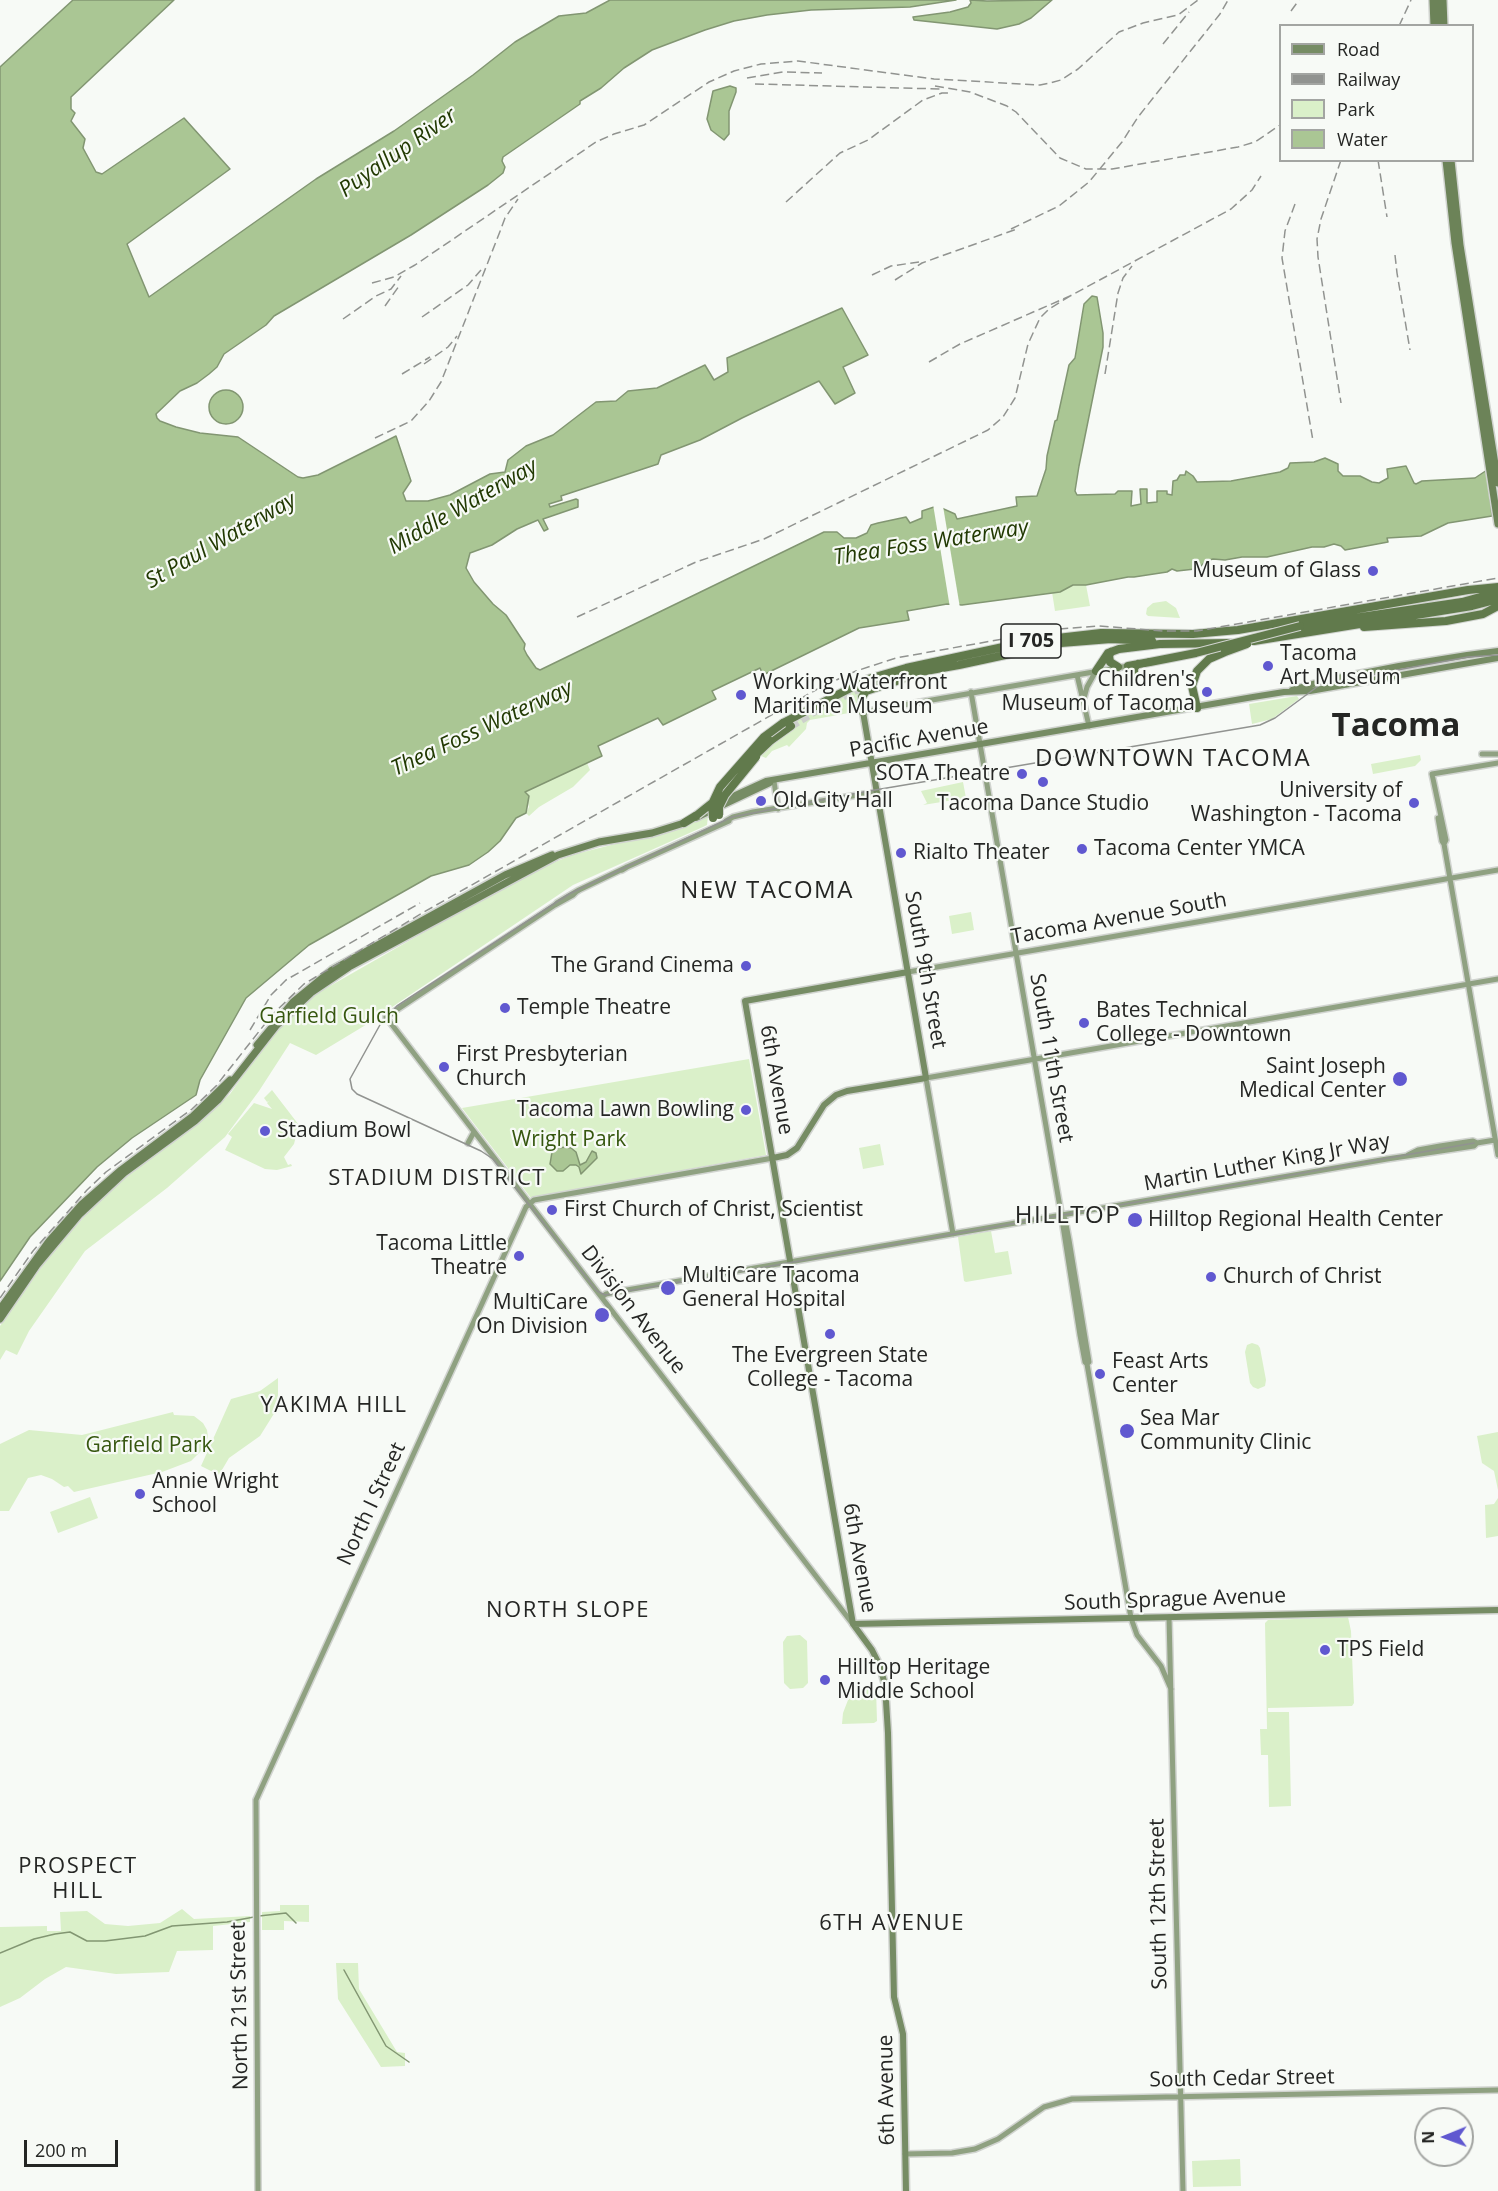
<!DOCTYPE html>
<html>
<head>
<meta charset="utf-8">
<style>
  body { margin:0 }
  #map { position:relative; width:1498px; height:2191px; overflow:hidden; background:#f7faf6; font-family:"Open Sans",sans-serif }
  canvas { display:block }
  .legend { position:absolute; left:1279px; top:24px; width:195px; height:138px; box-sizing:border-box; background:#f7faf6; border:2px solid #a3a5a2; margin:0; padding:8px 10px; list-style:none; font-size:18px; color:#252624 }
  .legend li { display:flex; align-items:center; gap:12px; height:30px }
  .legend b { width:30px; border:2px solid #a3a5a2 }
  .north { position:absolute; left:1414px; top:2107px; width:60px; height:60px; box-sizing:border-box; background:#f7faf6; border:2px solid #a3a5a2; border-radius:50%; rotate:269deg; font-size:16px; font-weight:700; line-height:24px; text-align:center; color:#252624 }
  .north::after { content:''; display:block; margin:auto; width:21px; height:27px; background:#6058d0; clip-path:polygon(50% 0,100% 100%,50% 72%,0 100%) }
  .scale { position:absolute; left:24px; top:2140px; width:94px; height:27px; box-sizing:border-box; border:3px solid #252624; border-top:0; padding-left:8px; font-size:18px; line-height:21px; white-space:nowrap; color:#252624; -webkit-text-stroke:4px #f7faf6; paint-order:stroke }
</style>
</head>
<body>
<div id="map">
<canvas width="1498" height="2191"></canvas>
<ul class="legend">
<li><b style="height:8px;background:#768c64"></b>Road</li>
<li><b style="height:8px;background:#919390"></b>Railway</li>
<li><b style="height:16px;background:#daf0c9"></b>Park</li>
<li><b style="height:16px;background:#aac694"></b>Water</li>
</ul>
<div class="north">N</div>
<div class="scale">200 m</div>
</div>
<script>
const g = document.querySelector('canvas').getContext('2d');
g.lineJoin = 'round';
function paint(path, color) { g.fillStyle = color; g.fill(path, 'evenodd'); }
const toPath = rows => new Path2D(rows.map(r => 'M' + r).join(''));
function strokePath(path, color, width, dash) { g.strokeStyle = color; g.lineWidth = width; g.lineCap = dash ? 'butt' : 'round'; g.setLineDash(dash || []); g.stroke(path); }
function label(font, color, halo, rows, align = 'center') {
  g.font = font + ' "Open Sans",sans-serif'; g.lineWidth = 4.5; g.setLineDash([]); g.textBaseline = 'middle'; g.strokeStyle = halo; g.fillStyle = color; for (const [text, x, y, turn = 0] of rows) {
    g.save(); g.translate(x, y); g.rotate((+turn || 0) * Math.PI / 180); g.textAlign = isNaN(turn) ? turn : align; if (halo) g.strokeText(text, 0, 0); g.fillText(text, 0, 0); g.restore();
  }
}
const green = toPath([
  [1073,585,1086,585,1090,606,1055,611,1052,592,1059,592],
  [1166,601,1176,608,1180,618,1148,616,1146,614,1147,608,1153,603],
  [857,686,862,691,860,711,810,720,807,723,806,729,789,747,787,745,772,751,766,758,761,756,791,723],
  [1297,696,1299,699,1272,719,1252,724,1249,704],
  [1420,755,1421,760,1415,766,1373,774,1371,764],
  [587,763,590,770,573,787,539,807,529,816,526,813,529,807,525,792],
  [963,782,966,798,923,805,927,803,921,791],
  [708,816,707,825,703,827,573,885,364,1026,316,1055,290,1043,259,1091,225,1137,167,1188,85,1251,29,1331,17,1355,6,1350,0,1360,0,1326,52,1252,108,1191,199,1122,230,1094,267,1041,287,1018,309,998,517,879,543,867,572,855,678,828],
  [971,912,974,930,952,934,949,916],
  [749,1059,766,1155,531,1198,462,1108],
  [272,1090,302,1129,292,1133,295,1140,294,1144,284,1157,288,1165,291,1164,292,1166,277,1170,265,1169,225,1150,232,1137,228,1134,254,1103,272,1109,267,1103,269,1101,267,1102,264,1098],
  [880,1144,884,1165,863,1169,859,1148],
  [991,1231,995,1253,1008,1251,1012,1274,966,1282,964,1281,958,1237],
  [1252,1343,1258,1345,1260,1348,1266,1380,1265,1386,1258,1389,1253,1387,1250,1383,1245,1352,1247,1345],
  [278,1378,278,1395,275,1412,260,1436,229,1458,219,1475,201,1466,231,1399,260,1391],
  [173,1412,174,1415,194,1416,203,1423,207,1430,208,1437,205,1447,191,1461,162,1472,74,1492,68,1486,64,1487,52,1479,41,1475,28,1478,9,1511,0,1511,0,1444,29,1430,82,1435],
  [1498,1432,1498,1490,1494,1471,1482,1463,1477,1436],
  [90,1497,98,1518,58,1533,50,1512],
  [1498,1498,1498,1536,1486,1538,1485,1505,1494,1504],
  [1348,1617,1351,1631,1354,1703,1352,1706,1268,1708,1268,1712,1289,1712,1291,1806,1269,1807,1268,1755,1261,1755,1260,1729,1267,1729,1265,1623,1268,1620],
  [800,1635,807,1641,808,1683,803,1688,790,1689,784,1683,783,1642,787,1636],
  [869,1688,876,1688,877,1721,874,1723,842,1724,843,1713,848,1700,859,1691],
  [280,1905,309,1905,309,1922,284,1921,284,1930,262,1930,262,1912,280,1911],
  [182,1909,194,1919,250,1916,250,1922,213,1926,213,1950,177,1951,169,1972,116,1974,66,1967,45,1979,20,1998,0,2007,0,1927,47,1926,47,1931,61,1931,60,1912,87,1911,105,1924,128,1926,160,1923],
  [336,1963,358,1963,359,1989,397,2052,405,2053,405,2066,381,2067,338,1999],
  [1240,2159,1241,2186,1193,2187,1192,2161]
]);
const water = toPath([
  [73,0,174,0,71,97,71,109,75,113,71,121,85,139,83,148,96,172,102,174,184,118,230,169,127,244,149,297,316,179,394,131,473,75,515,42,559,16,586,13,610,0,956,0,910,7,811,10,767,15,734,21,705,30,652,50,624,68,601,88,580,101,580,104,503,157,502,161,505,167,503,173,488,185,411,235,274,316,266,325,224,354,217,367,209,374,197,383,180,391,156,414,157,418,160,421,176,427,200,433,238,437,298,477,303,478,318,475,396,436,411,481,403,493,406,501,428,501,450,495,490,474,505,472,508,460,526,446,553,435,596,402,616,401,628,391,657,388,705,365,714,380,728,372,727,358,842,308,868,355,843,367,855,393,835,404,819,381,742,418,700,440,661,455,658,464,561,496,562,500,549,504,550,507,576,499,578,500,578,507,543,519,548,529,544,531,538,520,517,529,492,545,470,553,466,568,474,582,493,604,506,615,525,644,524,649,527,655,536,668,540,670,824,532,837,532,844,538,856,538,867,533,871,525,878,523,906,517,910,523,922,518,922,511,937,506,955,514,957,519,1017,506,1016,497,1037,496,1046,469,1047,456,1055,421,1057,420,1069,365,1075,358,1084,304,1092,296,1097,297,1103,333,1103,347,1079,466,1075,491,1077,495,1115,494,1118,491,1132,491,1131,506,1141,504,1140,489,1147,489,1147,503,1157,502,1157,491,1167,491,1167,494,1172,495,1173,481,1177,480,1180,475,1185,475,1186,471,1193,476,1197,482,1231,481,1280,472,1288,468,1290,463,1314,462,1325,458,1338,464,1338,471,1343,476,1360,476,1372,482,1379,483,1388,478,1387,469,1406,466,1414,483,1416,484,1422,481,1475,478,1487,470,1492,516,1448,523,1421,536,1387,538,1388,542,1345,550,1341,546,1334,544,1324,547,1312,547,1267,557,1242,557,1225,560,1213,559,1206,561,1200,567,1195,569,1177,571,1172,569,1167,572,1134,577,1128,577,1086,585,1073,585,1060,592,962,605,947,604,907,611,909,620,859,628,763,675,760,668,712,691,716,699,663,725,658,718,598,746,602,756,525,792,529,796,526,813,516,818,500,841,488,852,469,865,431,876,309,945,246,998,200,1080,196,1095,132,1138,97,1167,30,1237,0,1281,0,67,73,0],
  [970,0,987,1,1052,0,1031,18,1019,24,997,29,914,20,913,17,950,12,968,7,971,3,970,0],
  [730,86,736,88,736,92,729,111,729,134,724,140,711,130,707,119,713,91,730,86],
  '209 407a17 17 0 1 1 34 0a17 17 0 1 1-34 0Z',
  [566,1147,571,1148,576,1152,580,1165,586,1162,592,1151,596,1153,597,1158,581,1174,579,1167,576,1165,570,1165,563,1171,557,1171,550,1164,552,1152,558,1148,566,1147]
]);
const pier = toPath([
  [936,503,943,506,960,608,950,608,933,504]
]);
const stream = toPath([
  [259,1916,286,1913,296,1923],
  [0,1953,34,1939,55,1934,70,1932,87,1941,105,1941,145,1936,172,1926,227,1922,254,1917],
  [344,1970,386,2046,409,2062]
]);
const motorwayTunnel = toPath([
  [791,726,822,707,860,688]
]);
const secondary = toPath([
  [1077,675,1089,726],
  [971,692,1061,1213,1080,1335,1085,1362,1087,1364,1131,1618,1137,1635,1161,1666,1171,1689],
  [1084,698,1087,687,1096,671],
  [863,712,1128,666],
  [1482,754,1498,754],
  [1498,763,1432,774,1446,840,1444,844,1498,1155],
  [774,781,778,809],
  [1438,818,1442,841,1444,844],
  [726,821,733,817,753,812,877,792],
  [627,867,729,821],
  [576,892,573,895,555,905,557,903,579,890,627,867,622,870],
  [555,905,386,1017,852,1623],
  [908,972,1498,870],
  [468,1143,474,1132],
  [1408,1155,1418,1150,1440,1146,1473,1141,1477,1143],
  [1062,1216,1065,1219,1069,1240,1089,1362,1087,1364],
  [953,1234,926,1078,1498,979],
  [602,1297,606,1294,621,1291,1387,1159,1474,1146,1477,1143,1495,1140],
  [1169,1617,1183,2191],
  [905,2154,952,2153,975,2149,998,2139,1044,2107,1072,2099,1498,2090],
  [258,2191,256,1800,526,1207,534,1200,773,1158]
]);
const primary = toPath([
  [1292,690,1327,680,1399,666,1467,655,1498,651],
  [720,802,766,781,1253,697,1284,692,1310,691,1498,658],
  [696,818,770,783],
  [773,1158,787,1155,797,1148,824,1105,836,1095,847,1091,926,1078,863,712],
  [853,1624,1498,1610],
  [906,2191,903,2034,894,1997,888,1733,885,1685,880,1666,872,1650,853,1624,745,1001,908,972]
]);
const trunk = toPath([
  [1433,0,1434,26],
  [1438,0,1439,26],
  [1443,0,1444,26],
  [1446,160,1455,243,1498,524],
  [1451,160,1460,245,1498,483],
  [257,1045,293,1002,332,970,505,875,552,855],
  [0,1309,49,1241,81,1205,121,1170,193,1116,230,1080],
  [0,1319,37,1265,79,1215,124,1173,195,1121,218,1100,276,1026,312,992,349,967,558,855,599,842,652,833,684,823]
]);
const motorway = toPath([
  [1300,626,1462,602,1498,592],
  [1364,627,1446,621,1483,614,1498,606],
  [1254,641,1472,606,1498,599],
  [1111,652,1109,656,1110,662,1118,667],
  [1128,666,1150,662],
  [1096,671,1108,653,1119,649,1160,644,1230,643],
  [892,677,959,665,1061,643,1111,639,1152,641],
  [1134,678,1134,668,1138,664],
  [860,688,880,680],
  [1197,708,1192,686,1197,671,1209,659,1225,652],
  [863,712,862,697,866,691,903,679],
  [783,723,868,679,906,668,1031,641,1101,633,1193,634,1238,630,1468,590,1498,587],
  [770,741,791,726],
  [684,823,697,815]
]);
const tram = toPath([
  [1474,1143,605,1295,597,1291,493,1159,481,1151,357,1094,352,1089,350,1079,381,1023,397,1006,569,894,732,817,869,791,1260,725,1275,718,1321,684,1468,657,1498,655]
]);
const rail = toPath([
  [1291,11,1299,0],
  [1399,26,1411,0],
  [1163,44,1189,12],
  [747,78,783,72,822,73],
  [755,84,940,89],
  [935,86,970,92,1007,106,1016,112,1060,158,1086,169,1112,169,1238,147,1255,142,1280,125],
  [1341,160,1321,219,1317,239,1318,257,1341,403],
  [1378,160,1387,217],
  [786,202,840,153,868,140,923,100,942,93,951,93],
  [1295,204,1285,231,1282,258,1313,441],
  [1011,229,1059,206,1089,182,1122,142,1138,117,1220,14,1228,0],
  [1395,255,1397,273,1410,350],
  [872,275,891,266,919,262],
  [895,280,922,263,1017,229],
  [372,283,394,277,415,265,596,142,614,134,644,125,709,82,734,71,761,64,798,61,934,79,1040,85,1050,83,1061,80,1078,69,1119,32,1143,23,1178,15,1198,0],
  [385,306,399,286],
  [422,317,468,285,481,270],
  [343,319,376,296,391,289,401,276],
  [929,362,960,344,1070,296,1231,209,1252,190,1261,176],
  [424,364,448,347,457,336],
  [402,374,430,357],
  [1105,374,1118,293,1123,278,1132,266],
  [375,438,411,421,429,401,441,382,499,234,505,218,518,199],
  [577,617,696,562,764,539,988,430,1003,417,1015,398,1028,344,1040,318,1049,309,1070,296],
  [250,1030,271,995,286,980,420,903],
  [0,1298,33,1251,87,1190,106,1172,192,1109,216,1086,272,1015,304,984,424,912,821,687,856,671,896,658,1059,629,1099,626,1163,631,1197,631,1498,578]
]);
const motorwayBridge = toPath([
  [1225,652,1247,644],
  [1150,662,1196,653,1300,626],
  [750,760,770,741],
  [697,815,712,803],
  [719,815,719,807,725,795,756,757],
  [713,818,712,804,720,787,764,737,783,723]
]);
const markers = [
  [1373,571,6,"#6058d0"],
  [1268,666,6,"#6058d0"],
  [1207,692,6,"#6058d0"],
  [741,695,6,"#6058d0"],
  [1022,774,6,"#6058d0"],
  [1043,782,6,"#6058d0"],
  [761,801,6,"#6058d0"],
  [1414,803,6,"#6058d0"],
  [1082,849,6,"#6058d0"],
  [901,853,6,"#6058d0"],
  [746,966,6,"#6058d0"],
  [505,1008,6,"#6058d0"],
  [1084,1023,6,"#6058d0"],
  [444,1067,6,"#6058d0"],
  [1400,1079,8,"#6058d0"],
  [746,1110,6,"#6058d0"],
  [265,1131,6,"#6058d0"],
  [552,1210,6,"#6058d0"],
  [1135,1220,8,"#6058d0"],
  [519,1256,6,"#6058d0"],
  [1211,1277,6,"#6058d0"],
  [668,1288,8,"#6058d0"],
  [602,1315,8,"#6058d0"],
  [830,1334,6,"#6058d0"],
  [1100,1374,6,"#6058d0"],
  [1127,1431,8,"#6058d0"],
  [140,1494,6,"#6058d0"],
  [1325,1650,6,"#6058d0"],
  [825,1680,6,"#6058d0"]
];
const shields = [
  [1031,641,60]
];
const shieldNames = [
  ["I 705",1031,641]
];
const poiNames = [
  ["Museum of Glass",1361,571,"right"],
  ["Tacoma",1280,654],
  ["Art Museum",1280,678],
  ["Children's",1195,680,"right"],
  ["Museum of Tacoma",1195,704,"right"],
  ["Working Waterfront",753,683],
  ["Maritime Museum",753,707],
  ["SOTA Theatre",1010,774,"right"],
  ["University of",1402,791,"right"],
  ["Washington - Tacoma",1402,815,"right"],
  ["Old City Hall",773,801],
  ["Tacoma Dance Studio",1043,804,"center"],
  ["Tacoma Center YMCA",1094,849],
  ["Rialto Theater",913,853],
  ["The Grand Cinema",734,966,"right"],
  ["Temple Theatre",517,1008],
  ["Bates Technical",1096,1011],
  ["College - Downtown",1096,1035],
  ["First Presbyterian",456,1055],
  ["Church",456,1079],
  ["Saint Joseph",1386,1067,"right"],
  ["Medical Center",1386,1091,"right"],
  ["Tacoma Lawn Bowling",734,1110,"right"],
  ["Stadium Bowl",277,1131],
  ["First Church of Christ, Scientist",564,1210],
  ["Hilltop Regional Health Center",1148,1220],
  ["Tacoma Little",507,1244,"right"],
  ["Theatre",507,1268,"right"],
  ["MultiCare Tacoma",682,1276],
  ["General Hospital",682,1300],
  ["Church of Christ",1223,1277],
  ["MultiCare",588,1303,"right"],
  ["On Division",588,1327,"right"],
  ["The Evergreen State",830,1356,"center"],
  ["College - Tacoma",830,1380,"center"],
  ["Feast Arts",1112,1362],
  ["Center",1112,1386],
  ["Sea Mar",1140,1419],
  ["Community Clinic",1140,1443],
  ["Annie Wright",152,1482],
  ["School",152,1506],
  ["TPS Field",1337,1650],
  ["Hilltop Heritage",837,1668],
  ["Middle School",837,1692]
];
const streetNames = [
  ["Pacific Avenue",919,739,-10],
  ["Tacoma Avenue South",1119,919,-10],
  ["South 9th Street",925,970,80],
  ["South 11th Street",1051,1058,80],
  ["6th Avenue",776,1080,80],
  ["Martin Luther King Jr Way",1267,1163,-10],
  ["Division Avenue",633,1310,52],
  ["North I Street",372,1504,-65],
  ["6th Avenue",859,1558,80],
  ["South Sprague Avenue",1175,1600,-2],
  ["South 12th Street",1159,1904,-91],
  ["North 21st Street",240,2006,-91],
  ["South Cedar Street",1242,2079,-1],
  ["6th Avenue",887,2090,-91]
];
const parkNames = [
  ["Garfield Gulch",329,1017],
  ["Wright Park",569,1140],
  ["Garfield Park",149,1446]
];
const waterNames = [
  ["Puyallup River",398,153,-35],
  ["Middle Waterway",463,507,-30],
  ["St Paul Waterway",221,541,-30],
  ["Thea Foss Waterway",931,543,-9],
  ["Thea Foss Waterway",482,729,-25]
];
const neighbourhoodNames = [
  ["STADIUM DISTRICT",437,1179],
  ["YAKIMA HILL",334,1406],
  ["NORTH SLOPE",568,1611],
  ["PROSPECT",78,1867],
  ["HILL",78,1892],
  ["6TH AVENUE",892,1924]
];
const quarterNames = [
  ["DOWNTOWN TACOMA",1173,759],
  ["NEW TACOMA",767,891],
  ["HILLTOP",1068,1216]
];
const townNames = [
  ["Tacoma",1396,727]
];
paint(green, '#daf0c9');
paint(water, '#aac694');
strokePath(water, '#829672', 1.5);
paint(pier, '#f7faf6');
strokePath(stream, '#829672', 1.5);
strokePath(motorwayTunnel, '#cdd0cc', 8, [8, 4]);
strokePath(secondary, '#d1d4d0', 8);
strokePath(primary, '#d1d4d0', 9);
strokePath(trunk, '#d1d4d0', 10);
strokePath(motorway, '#d1d4d0', 10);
strokePath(secondary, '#8fa181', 5);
strokePath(primary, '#768c64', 6);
strokePath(trunk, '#6c8358', 7);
strokePath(motorway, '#617a4c', 8);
strokePath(tram, '#919390', 1.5);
strokePath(rail, '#919390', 1.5, [9, 4.5]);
strokePath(motorwayBridge, '#d1d4d0', 10, []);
strokePath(motorwayBridge, '#617a4c', 8);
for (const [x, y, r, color] of markers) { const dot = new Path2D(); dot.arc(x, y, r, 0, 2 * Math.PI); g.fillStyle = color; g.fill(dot); strokePath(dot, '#f7faf6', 2); }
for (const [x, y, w] of shields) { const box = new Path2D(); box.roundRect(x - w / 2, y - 17, w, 34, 4.5); g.fillStyle = '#f7faf6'; g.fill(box); strokePath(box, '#252624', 1.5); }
label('bold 20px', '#252624', null, shieldNames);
label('21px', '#252624', '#f7faf6', poiNames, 'left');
label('21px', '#252624', '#f7faf6', streetNames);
label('21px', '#36570f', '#f7faf6', parkNames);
label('italic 22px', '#213902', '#f7faf6', waterNames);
g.letterSpacing = '1.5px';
label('22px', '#252624', '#f7faf6', neighbourhoodNames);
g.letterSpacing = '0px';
g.letterSpacing = '1.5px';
label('24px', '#252624', '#f7faf6', quarterNames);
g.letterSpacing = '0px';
label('bold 33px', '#252624', '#f7faf6', townNames);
</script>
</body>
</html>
